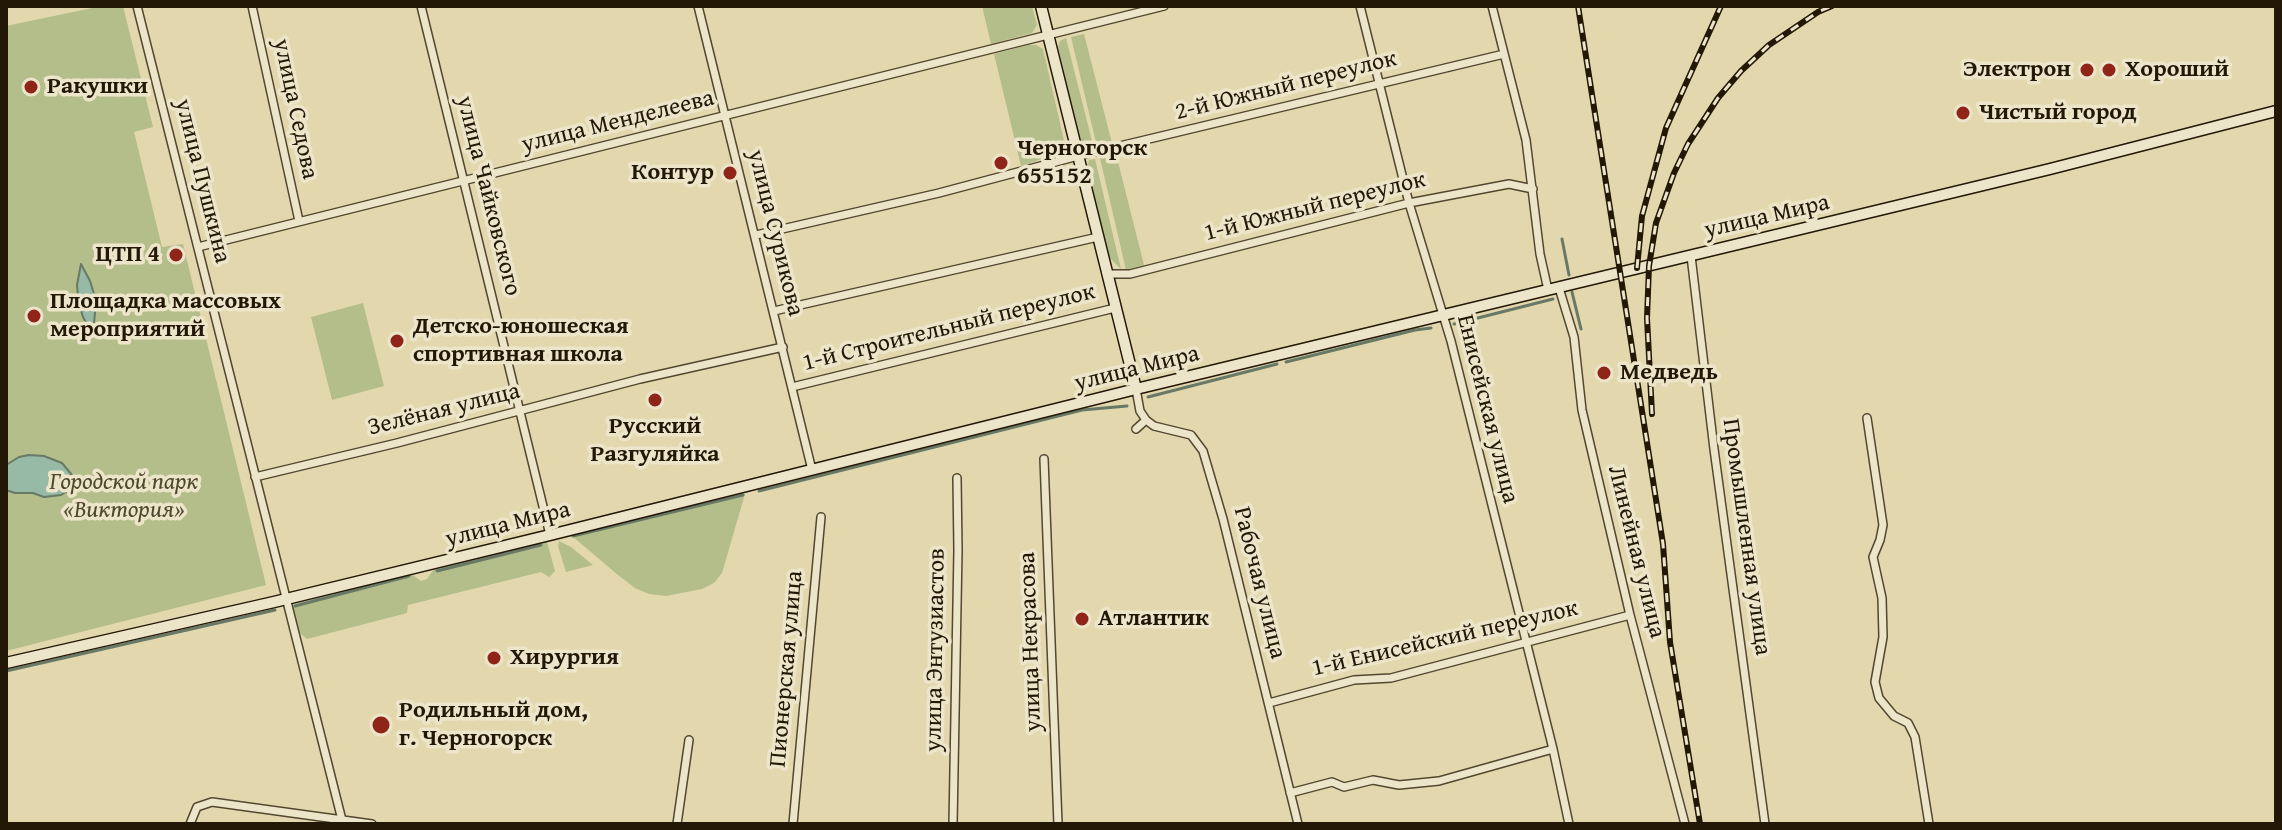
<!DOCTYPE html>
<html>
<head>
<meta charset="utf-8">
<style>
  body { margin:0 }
  #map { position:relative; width:2282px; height:830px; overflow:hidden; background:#e3d7ad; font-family:"Gentium Book Plus",serif }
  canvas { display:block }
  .frame { position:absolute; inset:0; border:8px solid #231706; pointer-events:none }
</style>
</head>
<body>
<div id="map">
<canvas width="2282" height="830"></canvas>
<div class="frame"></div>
</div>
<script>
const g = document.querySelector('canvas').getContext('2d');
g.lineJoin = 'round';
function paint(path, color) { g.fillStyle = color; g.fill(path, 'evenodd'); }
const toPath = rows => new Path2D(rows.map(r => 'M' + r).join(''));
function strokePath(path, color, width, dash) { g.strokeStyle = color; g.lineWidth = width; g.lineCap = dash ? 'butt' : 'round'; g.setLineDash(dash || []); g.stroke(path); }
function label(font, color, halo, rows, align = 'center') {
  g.font = font + ' "Gentium Book Plus",serif'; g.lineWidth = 7; g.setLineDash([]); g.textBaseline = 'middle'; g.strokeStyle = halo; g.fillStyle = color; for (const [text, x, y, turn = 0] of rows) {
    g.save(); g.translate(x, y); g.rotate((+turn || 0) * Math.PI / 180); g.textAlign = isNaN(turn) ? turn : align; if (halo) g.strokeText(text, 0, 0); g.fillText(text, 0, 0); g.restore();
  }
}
const green = toPath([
  [102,6,123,6,153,127,134,132,162,247,183,244,266,585,6,651,6,26],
  [982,6,1032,6,1037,25,1032,33,991,44],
  [1084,34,1112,143,1097,147,1071,37],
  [1066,38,1094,149,1086,150,1082,148,1058,47,1060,41],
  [1028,45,1036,45,1043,49,1065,145,1060,153,1021,166,994,54],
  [1116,154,1144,265,1126,270,1100,158],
  [1095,159,1121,269,1108,256,1087,166,1089,160],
  [363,303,384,386,332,400,311,317],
  [745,494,722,573,714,583,702,589,666,596,649,594,635,588,618,575,572,536],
  [559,541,571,547,593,565,566,572,558,546],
  [547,542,555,571,549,577,541,572,408,605,407,613,307,639,300,633,292,604,411,574,421,581,427,579,434,569]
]);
const water = toPath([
  [81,264,90,281,94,294,102,296,96,301,93,335,83,317,79,304,72,302,78,296,77,285,81,264],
  [29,455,44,456,62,463,72,475,73,483,71,489,61,495,44,497,33,493,15,493,6,490,6,465,19,457,29,455]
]);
const stream = toPath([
  [1562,239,1569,275],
  [1572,292,1581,329],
  [1454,324,1553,299],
  [1286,362,1415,330,1431,328],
  [1148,397,1277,364],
  [759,491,1082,410,1127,406],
  [573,536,743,495],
  [437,571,541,545],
  [295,606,409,576],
  [6,671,275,610]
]);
const street = toPath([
  [137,6,342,820],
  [252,6,299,221],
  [421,6,550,535],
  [698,6,812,470],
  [1360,6,1409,203,1451,341,1553,749,1569,824],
  [1492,6,1526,140,1540,254,1548,290],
  [756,235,939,193,1078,156,1504,54],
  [198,247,1164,6],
  [1691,256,1714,449,1765,824],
  [1107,274,1130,274,1409,203,1509,184,1533,189],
  [1559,288,1574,337,1582,410,1630,615,1685,824],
  [774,311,1098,237],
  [792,387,1115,308],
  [1136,389,1140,411,1146,420,1154,426,1191,435,1203,451,1223,519,1298,824],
  [1867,418,1883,525,1880,540,1873,557,1882,598,1883,637,1875,682,1879,698,1894,716,1908,723,1915,737,1929,824],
  [1136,429,1146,420],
  [1044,459,1058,824],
  [255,477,397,443,640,379,783,347],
  [1269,703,1354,680,1391,678,1630,615],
  [1290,793,1332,782,1344,787,1373,780,1399,785,1439,781,1553,749],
  [190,824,197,807,212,802,372,824],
  [677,824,689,740],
  [793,824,821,517],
  [953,824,958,550,957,478]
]);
const secondary = toPath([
  [1041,6,1136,389],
  [6,663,274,602,550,535,1136,389,2050,169,2276,111]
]);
const rail = toPath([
  [1578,6,1663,544,1670,642,1700,824],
  [1637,268,1642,216,1666,128,1721,6],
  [1652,414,1647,318,1649,266,1656,223,1674,173,1688,144,1718,98,1741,71,1769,45,1818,12,1832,6]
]);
const markers = [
  [2087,70,8,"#8f2418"],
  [2109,70,8,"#8f2418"],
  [31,87,8,"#8f2418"],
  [1963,113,8,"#8f2418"],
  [1001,163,8,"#8f2418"],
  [730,173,8,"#8f2418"],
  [176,255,8,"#8f2418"],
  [34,316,8,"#8f2418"],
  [397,341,8,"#8f2418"],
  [1604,373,8,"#8f2418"],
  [655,400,8,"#8f2418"],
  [1082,619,8,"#8f2418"],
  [494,658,8,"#8f2418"],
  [381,725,10,"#8f2418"]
];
const poiNames = [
  ["Электрон",2071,70,"right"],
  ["Хороший",2125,70],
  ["Ракушки",47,87],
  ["Чистый город",1979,113],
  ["Черногорск",1017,149],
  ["655152",1017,177],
  ["Контур",714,173,"right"],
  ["ЦТП 4",160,255,"right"],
  ["Площадка массовых",50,302],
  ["мероприятий",50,330],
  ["Детско-юношеская",413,327],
  ["спортивная школа",413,355],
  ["Медведь",1620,373],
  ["Русский",655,427,"center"],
  ["Разгуляйка",655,455,"center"],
  ["Атлантик",1098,619],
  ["Хирургия",510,658],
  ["Родильный дом,",399,711],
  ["г. Черногорск",399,739]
];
const streetNames = [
  ["2-й Южный переулок",1286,86,-14],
  ["улица Седова",295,109,78],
  ["улица Менделеева",618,122,-14],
  ["улица Пушкина",202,181,76],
  ["улица Чайковского",488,196,76],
  ["1-й Южный переулок",1315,207,-14],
  ["улица Мира",1767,217,-13],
  ["улица Сурикова",775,233,76],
  ["1-й Строительный переулок",949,328,-14],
  ["улица Мира",1137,369,-14],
  ["Енисейская улица",1487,409,76],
  ["Зелёная улица",444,410,-14],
  ["улица Мира",508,525,-14],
  ["Промышленная улица",1746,537,82],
  ["Линейная улица",1636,552,76],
  ["Рабочая улица",1259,583,76],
  ["1-й Енисейский переулок",1445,639,-13],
  ["улица Некрасова",1031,642,-92],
  ["улица Энтузиастов",936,650,-89],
  ["Пионерская улица",787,669,-85]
];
const parkNames = [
  ["Городской парк",124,483],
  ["«Виктория»",124,511]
];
paint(green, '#b3be8a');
paint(water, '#96baa6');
strokePath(water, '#687966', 2);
strokePath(stream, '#687966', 3);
strokePath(street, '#534730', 10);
strokePath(secondary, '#231706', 13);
strokePath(street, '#ede5ca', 7);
strokePath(secondary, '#ede5ca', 10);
strokePath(rail, '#231706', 6);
strokePath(rail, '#ede5ca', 3, [9]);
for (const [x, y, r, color] of markers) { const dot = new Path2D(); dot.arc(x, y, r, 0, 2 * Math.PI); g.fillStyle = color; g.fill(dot); strokePath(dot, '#ede5ca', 3); }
label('bold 24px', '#231706', '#ede5ca', poiNames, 'left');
label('24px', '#231706', '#ede5ca', streetNames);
label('italic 24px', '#4e492e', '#ede5ca', parkNames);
</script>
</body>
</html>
